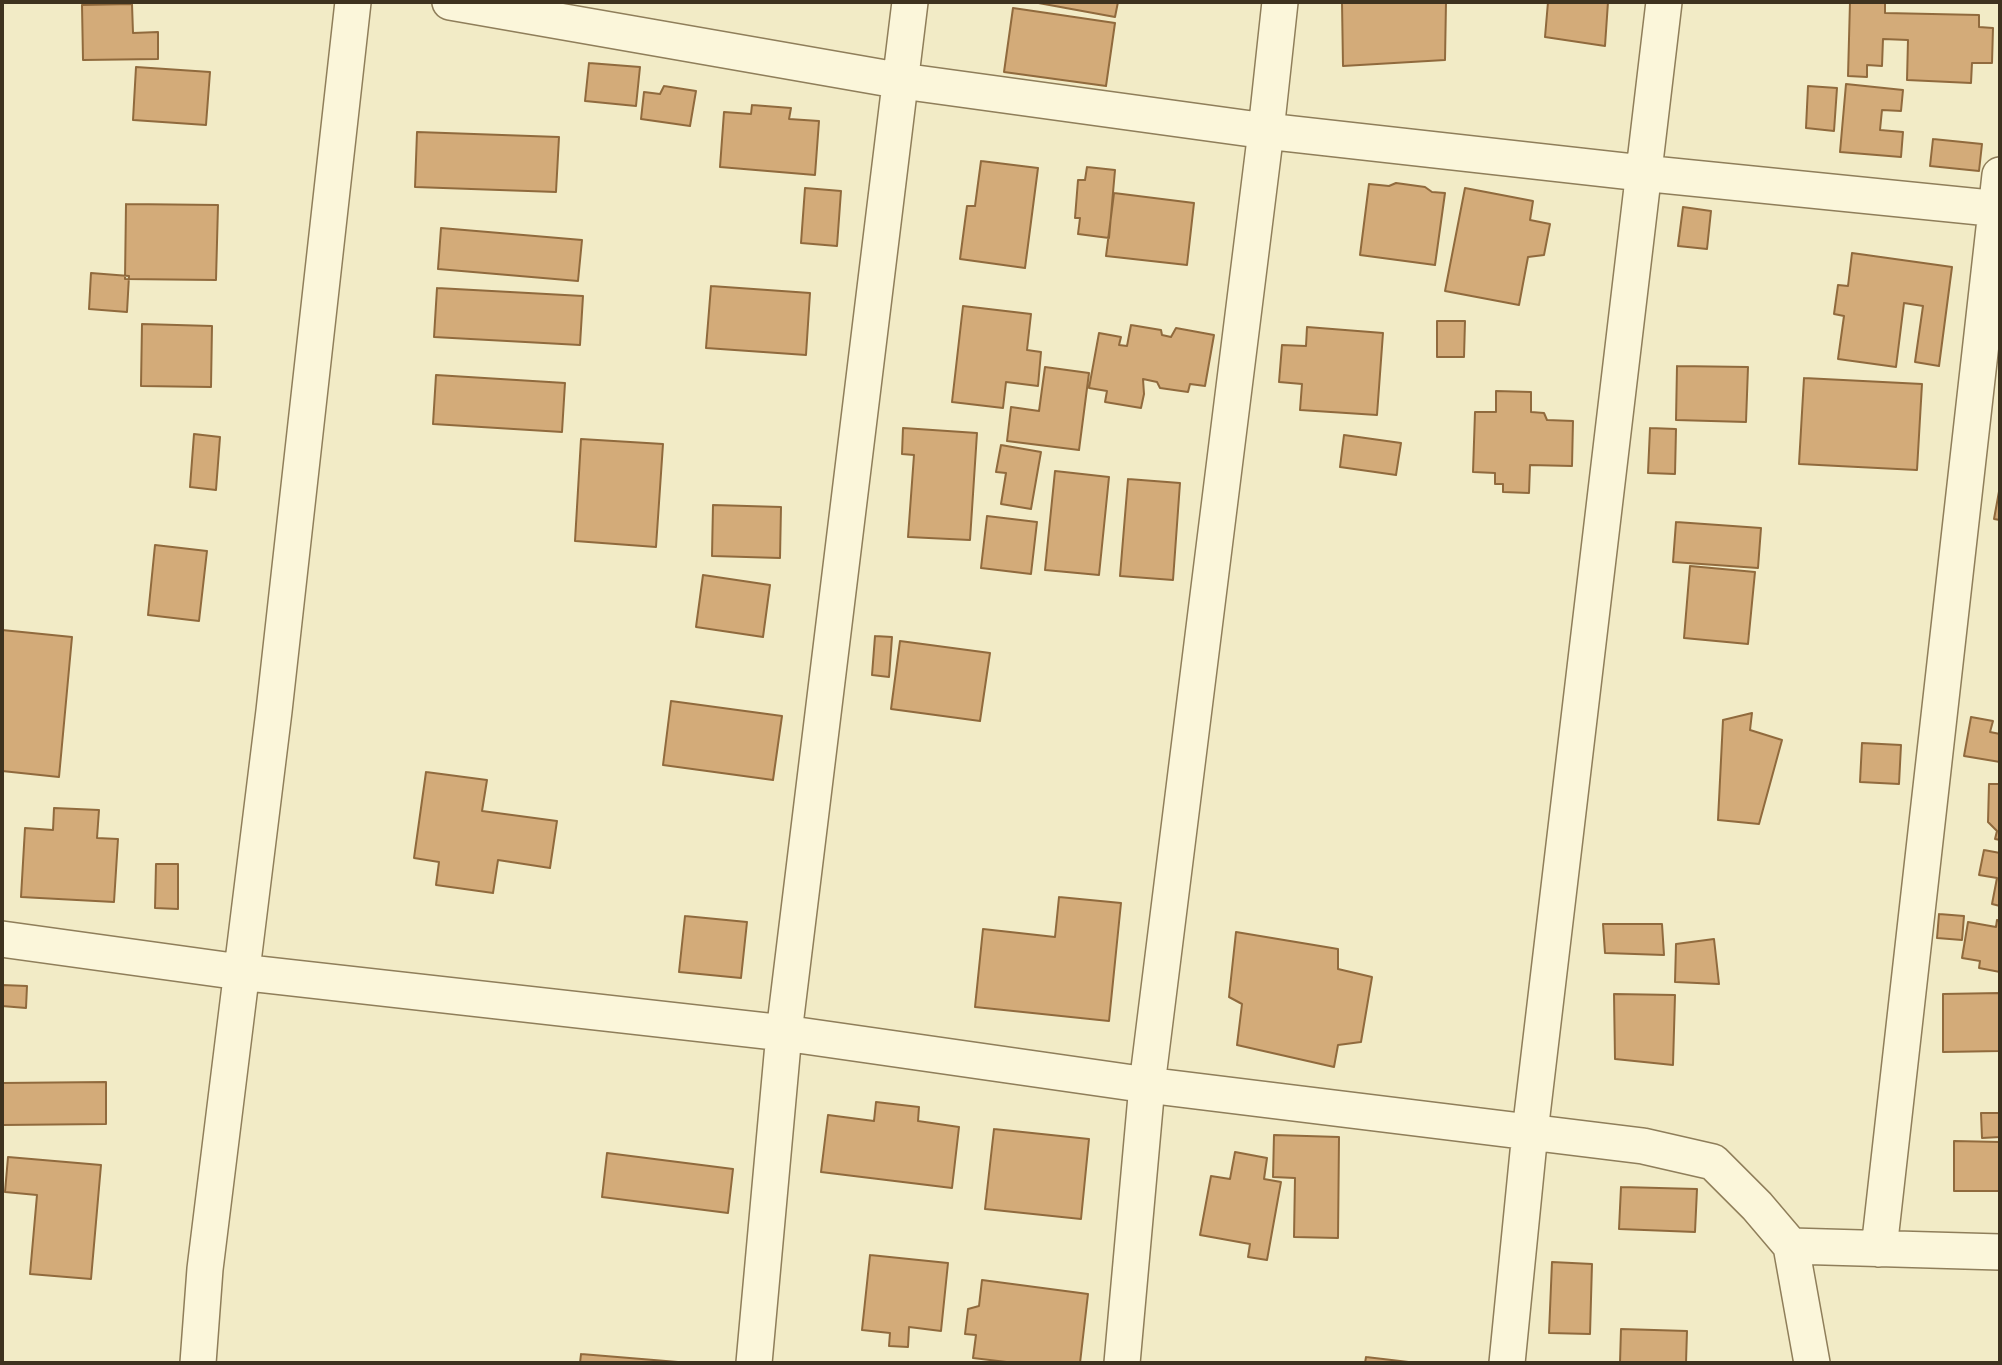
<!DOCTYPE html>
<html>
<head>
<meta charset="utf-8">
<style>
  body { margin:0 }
  #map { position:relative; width:2002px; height:1365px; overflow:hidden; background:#f2ebc6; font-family:Lora,serif }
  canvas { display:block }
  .frame { position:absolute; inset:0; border:4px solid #3e321f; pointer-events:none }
</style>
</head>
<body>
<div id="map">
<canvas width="2002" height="1365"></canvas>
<div class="frame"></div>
</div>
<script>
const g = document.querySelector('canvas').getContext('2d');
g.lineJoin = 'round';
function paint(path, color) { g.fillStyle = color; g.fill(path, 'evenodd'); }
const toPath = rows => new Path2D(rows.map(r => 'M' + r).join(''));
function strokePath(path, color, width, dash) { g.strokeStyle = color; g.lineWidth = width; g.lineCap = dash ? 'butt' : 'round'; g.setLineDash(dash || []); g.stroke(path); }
const building = toPath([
  [1033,2,1118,2,1115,17,1033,2],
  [1342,2,1446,2,1445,60,1343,66,1342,2],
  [1548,2,1608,2,1605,46,1545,37,1548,2],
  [1850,2,1885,2,1885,13,1979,15,1979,27,1993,28,1992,63,1972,63,1971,83,1907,80,1908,40,1883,39,1882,66,1867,65,1867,77,1848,76,1850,2],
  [132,4,133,33,158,32,158,59,83,60,82,5,132,4],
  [1013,8,1115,23,1106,86,1004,72,1013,8],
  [589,63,640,67,636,106,585,101,589,63],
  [136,67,210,72,206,125,133,120,136,67],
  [1846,84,1903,90,1901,111,1882,110,1880,130,1903,132,1901,157,1840,152,1846,84],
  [664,86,696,91,690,126,641,119,644,92,660,94,664,86],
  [1808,86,1837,88,1834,131,1806,128,1808,86],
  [752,105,791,108,789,119,819,121,815,175,720,167,724,112,751,114,752,105],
  [417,132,559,137,556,192,415,187,417,132],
  [1933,139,1982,144,1979,171,1930,166,1933,139],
  [981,161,1038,168,1025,268,960,259,967,206,975,206,981,161],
  [1087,167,1115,170,1109,238,1078,234,1080,218,1075,218,1078,180,1085,180,1087,167],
  [1396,183,1425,187,1432,192,1445,193,1435,265,1360,255,1369,184,1389,186,1396,183],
  [805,188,841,191,837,246,801,243,805,188],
  [1465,188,1533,201,1530,220,1550,224,1544,255,1528,257,1519,305,1445,291,1465,188],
  [1114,193,1194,203,1187,265,1106,256,1114,193],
  [126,204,218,205,216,280,125,279,126,204],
  [1683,207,1711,211,1707,249,1678,246,1683,207],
  [441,228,582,240,578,281,438,269,441,228],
  [1852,253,1952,267,1939,366,1915,362,1923,306,1904,303,1896,367,1838,359,1844,316,1834,314,1838,285,1848,286,1852,253],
  [91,273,129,276,127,312,89,309,91,273],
  [711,286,810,293,806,355,706,348,711,286],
  [437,288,583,296,580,345,434,337,437,288],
  [963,306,1031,314,1027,350,1041,352,1038,386,1006,382,1003,408,952,402,963,306],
  [1437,321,1465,321,1464,357,1437,357,1437,321],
  [142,324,212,326,211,387,141,386,142,324],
  [1131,325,1161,330,1162,335,1171,337,1176,328,1214,335,1205,386,1190,384,1188,392,1160,388,1157,382,1143,379,1144,394,1141,408,1105,402,1107,391,1089,388,1099,333,1121,337,1119,345,1127,346,1131,325],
  [1307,327,1383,333,1377,415,1300,410,1302,384,1279,382,1282,345,1306,346,1307,327],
  [1677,366,1748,367,1746,422,1676,420,1677,366],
  [1045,367,1089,373,1079,450,1007,441,1011,407,1039,411,1045,367],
  [436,375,565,383,562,432,433,424,436,375],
  [1804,378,1922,384,1917,470,1799,464,1804,378],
  [1496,391,1531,392,1531,412,1544,413,1547,420,1573,421,1572,466,1530,465,1529,493,1503,492,1503,484,1495,484,1495,473,1473,472,1475,412,1496,412,1496,391],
  [903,428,977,433,970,540,908,537,914,455,902,454,903,428],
  [1650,428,1676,429,1675,474,1648,473,1650,428],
  [194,434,220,437,216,490,190,487,194,434],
  [1344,435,1401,443,1396,475,1340,467,1344,435],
  [581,439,663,444,656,547,575,541,581,439],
  [1001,445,1041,452,1031,509,1001,504,1006,473,996,472,1001,445],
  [1055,471,1109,477,1099,575,1045,570,1055,471],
  [1128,479,1180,483,1173,580,1120,576,1128,479],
  [2000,486,2000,520,1994,519,2000,486],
  [713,505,781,507,780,558,712,556,713,505],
  [987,516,1037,522,1031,574,981,568,987,516],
  [1676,522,1761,528,1758,568,1673,562,1676,522],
  [155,545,207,551,199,621,148,615,155,545],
  [1690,566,1755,572,1748,644,1684,638,1690,566],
  [703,575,770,585,763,637,696,627,703,575],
  [2,630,72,637,59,777,2,771,2,630],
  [875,636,892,637,889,677,872,675,875,636],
  [900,641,990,653,980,721,891,709,900,641],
  [671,701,782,716,773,780,663,765,671,701],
  [1752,713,1750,730,1782,740,1759,824,1718,820,1723,720,1752,713],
  [1971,717,1993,721,1990,732,2000,734,2000,762,1964,756,1971,717],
  [1862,743,1901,745,1899,784,1860,782,1862,743],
  [426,772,487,780,482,811,557,821,550,868,498,860,493,893,436,885,439,862,414,858,426,772],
  [1989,784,2000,784,2000,840,1995,839,1997,831,1988,822,1989,784],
  [54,808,99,810,97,838,118,839,114,902,21,897,25,828,53,830,54,808],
  [1984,850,2000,853,2000,906,1992,904,1997,878,1979,875,1984,850],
  [156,864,178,864,178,909,155,908,156,864],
  [1059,897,1121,903,1109,1021,975,1007,983,929,1055,937,1059,897],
  [1939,914,1964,916,1962,940,1937,938,1939,914],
  [685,916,747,922,741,978,679,972,685,916],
  [1997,920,2000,921,2000,972,1979,968,1980,961,1962,958,1968,922,1996,927,1997,920],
  [1603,924,1662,924,1664,955,1605,953,1603,924],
  [1236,932,1338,949,1338,969,1372,977,1361,1042,1338,1045,1334,1067,1237,1045,1242,1004,1229,997,1236,932],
  [1714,939,1719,984,1675,982,1676,944,1714,939],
  [2,985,27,986,26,1008,2,1006,2,985],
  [2000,993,2000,1051,1943,1052,1943,994,2000,993],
  [1614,994,1675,995,1673,1065,1615,1059,1614,994],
  [106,1082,106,1124,2,1125,2,1083,106,1082],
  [876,1102,919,1107,918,1121,959,1127,952,1188,821,1172,828,1115,874,1121,876,1102],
  [1981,1113,2000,1113,2000,1137,1982,1138,1981,1113],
  [994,1129,1089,1139,1081,1219,985,1209,994,1129],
  [1274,1135,1339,1137,1338,1238,1294,1237,1295,1178,1273,1177,1274,1135],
  [1954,1141,2000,1142,2000,1191,1954,1191,1954,1141],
  [1235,1152,1267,1158,1264,1179,1281,1182,1267,1260,1248,1257,1250,1244,1200,1235,1211,1176,1230,1179,1235,1152],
  [607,1153,733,1169,728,1213,602,1197,607,1153],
  [8,1157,101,1165,91,1279,30,1274,37,1195,5,1192,8,1157],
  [1621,1187,1697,1189,1695,1232,1619,1229,1621,1187],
  [870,1255,948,1263,941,1331,909,1327,908,1347,889,1346,890,1333,862,1330,870,1255],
  [1552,1262,1592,1264,1590,1334,1549,1333,1552,1262],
  [982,1280,1088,1294,1080,1363,1015,1363,973,1358,976,1335,965,1334,968,1309,979,1306,982,1280],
  [1621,1329,1687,1331,1686,1363,1620,1363,1621,1329],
  [581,1354,678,1362,678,1363,580,1363,581,1354],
  [1366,1357,1417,1363,1365,1363,1366,1357]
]);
const minor = toPath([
  [450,2,902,81,1266,131,1642,173,2000,209],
  [2,939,240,972,784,1033,1147,1085,1643,1146,1713,1162,1757,1206,1791,1246,2000,1252],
  [1791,1246,1812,1363],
  [1879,1249,2000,175],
  [198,1363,205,1269,274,711,353,2],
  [754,1363,784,1033,910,2],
  [1122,1363,1147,1085,1266,131,1280,2],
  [1507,1363,1530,1132,1664,2]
]);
paint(building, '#d3ab79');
strokePath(building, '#906a3d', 2);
strokePath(minor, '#8f7e5a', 38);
strokePath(minor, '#fbf6da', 35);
</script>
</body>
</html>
